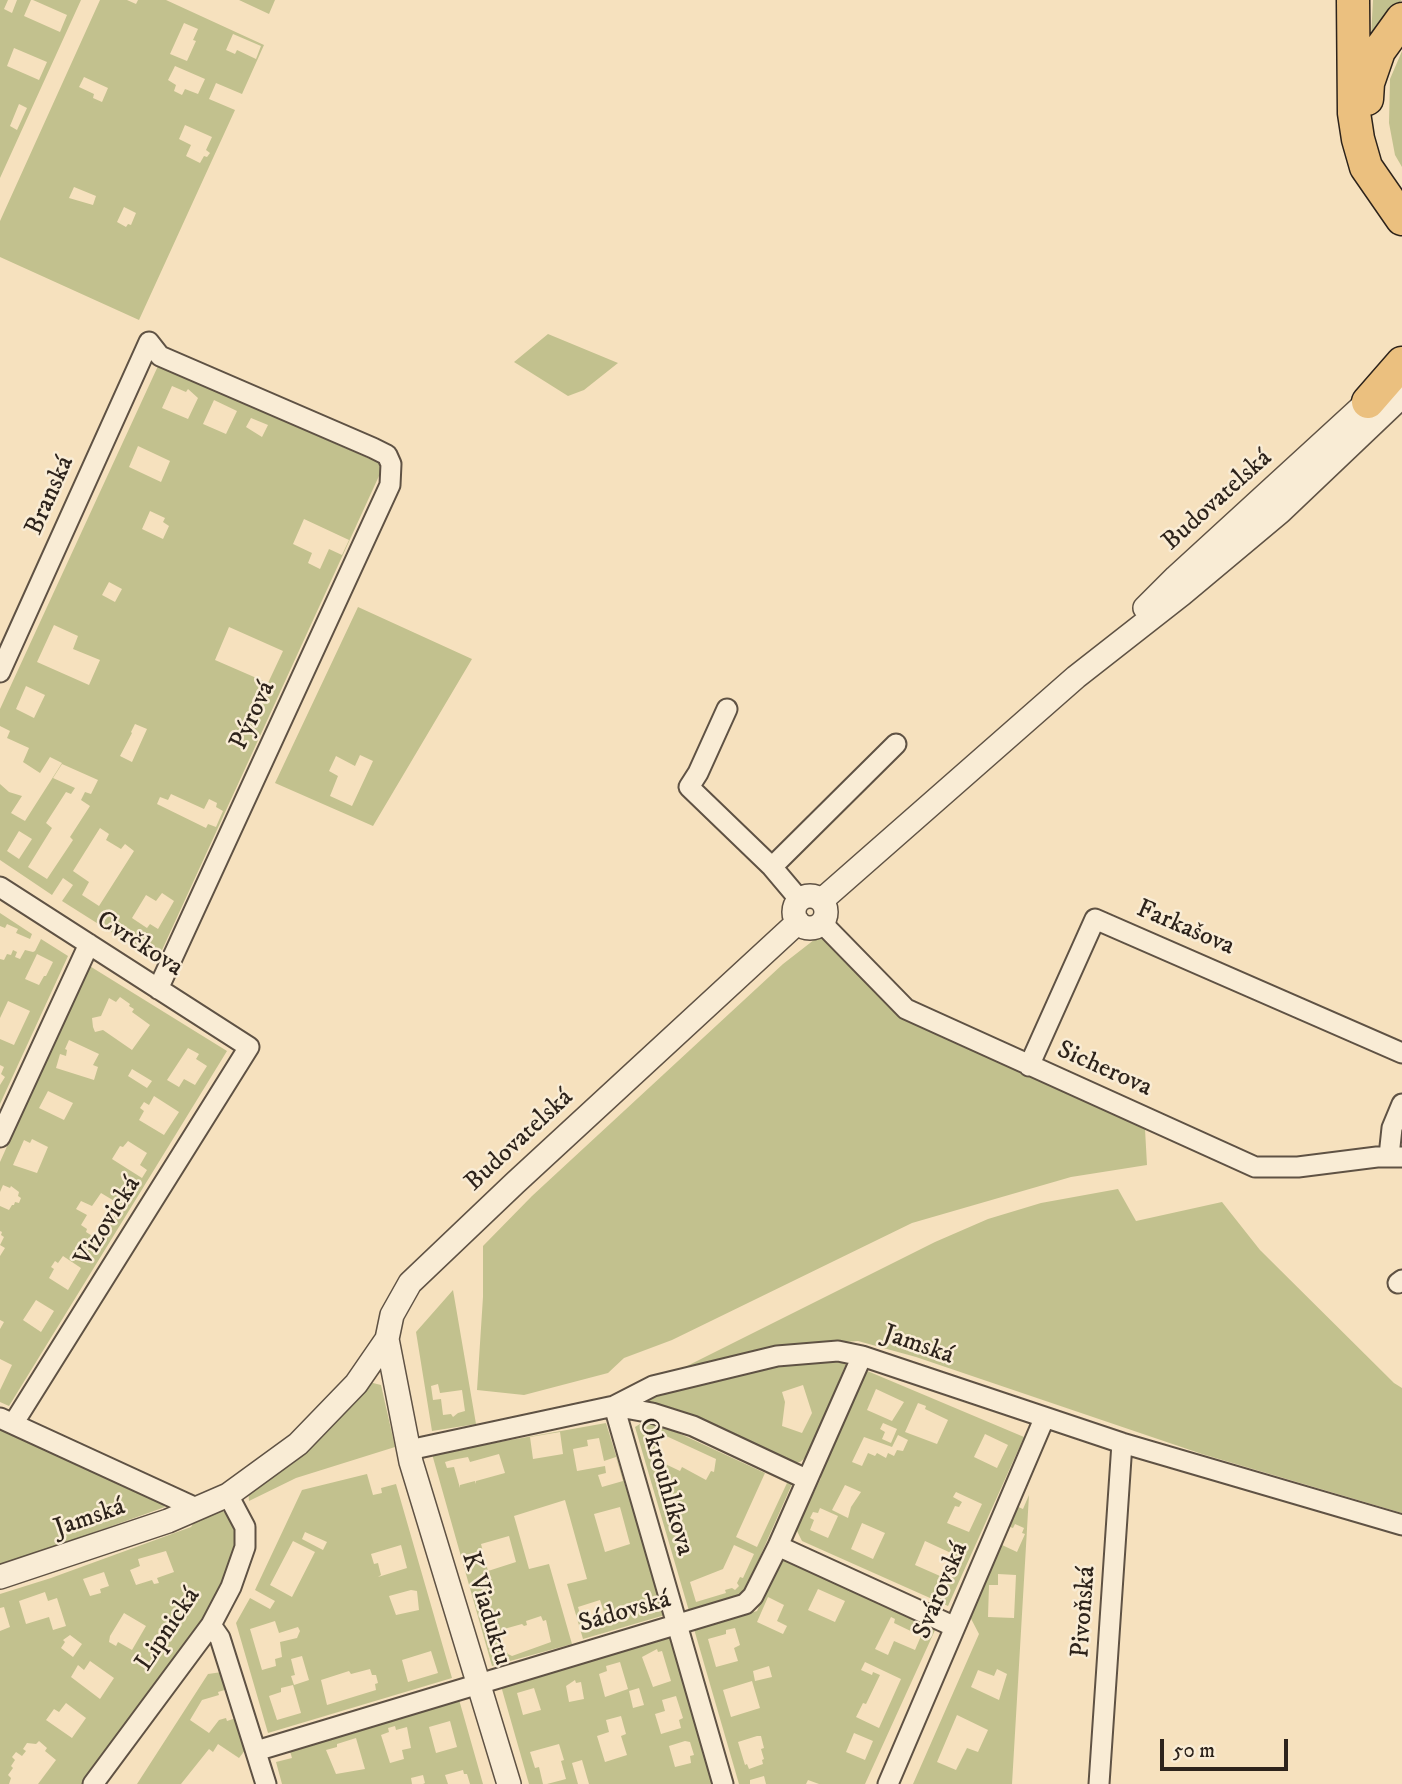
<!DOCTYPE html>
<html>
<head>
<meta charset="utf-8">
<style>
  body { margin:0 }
  #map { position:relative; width:1402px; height:1784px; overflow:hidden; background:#f6e1be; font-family:"IM FELL DW Pica",serif }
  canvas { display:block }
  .scale { position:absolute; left:1160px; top:1739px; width:128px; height:32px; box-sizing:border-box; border:4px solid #2d231b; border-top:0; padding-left:9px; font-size:21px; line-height:24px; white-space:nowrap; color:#2d231b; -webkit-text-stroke:5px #f9ecd5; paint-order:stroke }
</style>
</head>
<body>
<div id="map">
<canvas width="1402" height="1784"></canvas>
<div class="scale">50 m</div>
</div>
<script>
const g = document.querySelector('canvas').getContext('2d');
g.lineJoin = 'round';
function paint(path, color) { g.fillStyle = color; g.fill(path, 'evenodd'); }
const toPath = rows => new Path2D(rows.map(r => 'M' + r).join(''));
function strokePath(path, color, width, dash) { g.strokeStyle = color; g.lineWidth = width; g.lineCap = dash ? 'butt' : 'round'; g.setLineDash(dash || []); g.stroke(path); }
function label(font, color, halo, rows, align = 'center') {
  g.font = font + ' "IM FELL DW Pica",serif'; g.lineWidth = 5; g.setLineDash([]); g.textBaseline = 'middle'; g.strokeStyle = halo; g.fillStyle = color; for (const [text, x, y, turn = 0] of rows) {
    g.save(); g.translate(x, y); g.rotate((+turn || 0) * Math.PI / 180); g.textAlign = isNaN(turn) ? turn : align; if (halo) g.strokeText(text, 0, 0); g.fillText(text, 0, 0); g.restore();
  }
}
const green = toPath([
  [0,0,8,0,4,9,12,13,17,0,31,0,24,16,60,32,67,15,33,0,81,0,0,178],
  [14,48,47,62,39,80,7,66],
  [19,104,27,108,17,130,10,126],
  [100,0,127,0,136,4,138,0,166,0,264,45,242,94,216,83,209,99,235,110,139,320,0,257,0,221],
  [184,23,198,29,193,40,196,41,187,61,170,54],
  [233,34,261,46,256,59,237,50,235,54,226,50],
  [175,66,205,79,198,94,185,89,182,95,174,91,176,85,168,80],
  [84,77,108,88,102,102,93,98,94,94,79,87],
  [185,125,212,137,206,150,210,153,207,157,204,156,200,163,186,156,191,145,179,139],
  [74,187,96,196,93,205,69,198],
  [124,207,136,213,131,225,128,224,126,227,117,222],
  [239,0,275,0,269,14],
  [1373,0,1402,0,1391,10,1371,37],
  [1402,51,1402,167,1395,155,1389,123,1390,79],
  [548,334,618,363,584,390,568,396,514,362],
  [158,366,384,465,157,961,62,901,73,885,63,878,52,895,0,860,0,784,9,792,22,796,11,813,25,821,62,763,50,757,40,773,23,762,29,748,7,738,10,731,0,726,0,709],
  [172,386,186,392,188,389,198,398,188,419,162,408],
  [214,400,237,411,226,434,203,424],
  [251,418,268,425,262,437,246,427],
  [138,446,170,461,161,482,129,467],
  [150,511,165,518,163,522,169,526,163,539,142,529],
  [304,519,349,540,342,555,329,549,320,569,308,563,312,553,293,544],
  [109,582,122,589,115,602,102,595],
  [54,625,78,636,73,649,100,660,89,685,37,662],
  [229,627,283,651,268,683,215,660],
  [26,686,45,695,34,718,16,709],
  [135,724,147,729,132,762,120,756,132,733,131,732],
  [62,764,98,780,91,794,85,792,81,800,90,806,70,837,73,840,47,879,28,867,52,828,46,823,66,792,71,794,75,788,53,778],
  [171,794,204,809,209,799,217,803,216,807,223,811,216,827,208,824,206,828,157,804,160,797,168,800],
  [100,828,109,834,106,840,121,849,125,844,134,851,99,906,82,895,89,882,73,871],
  [19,831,32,839,19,859,7,851],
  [162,893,174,901,158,929,150,924,147,928,132,918,146,895,156,901],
  [358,607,472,659,373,826,275,783],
  [360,755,373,761,352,806,330,796,338,776,329,771,336,756,355,766],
  [0,913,32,934,30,939,16,933,18,929,7,924,5,928,0,926],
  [819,936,901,1014,1145,1129,1147,1165,1071,1177,912,1223,672,1340,624,1358,608,1373,524,1395,477,1390,483,1297,483,1246,532,1196,783,964],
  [41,939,68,956,0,1104,0,1085,5,1077,1,1074,4,1067,0,1065,0,1039,14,1045,30,1011,8,1001,0,1018,0,959,4,960,7,954,11,955,13,950,17,952,15,957,20,959,25,950,33,952,35,951],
  [37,954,53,962,46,976,44,976,39,985,25,979],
  [88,965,227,1051,9,1406,0,1402,0,1390,12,1365,0,1359,0,1329,4,1322,0,1320,0,1256,5,1248,0,1245,4,1237,1,1235,2,1232,0,1231,0,1206,9,1210,12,1205,14,1205,15,1202,19,1203,21,1198,18,1196,19,1192,11,1186,10,1188,3,1185,0,1192,0,1162],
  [120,997,130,1004,129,1006,134,1009,132,1012,150,1025,132,1050,103,1030,95,1032,93,1027,92,1018,101,1016,109,998,116,1002],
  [69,1040,99,1054,93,1065,98,1067,94,1080,56,1068,60,1054,66,1056,67,1050,65,1049],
  [188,1048,199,1054,196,1059,207,1066,195,1085,184,1079,179,1087,167,1080],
  [132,1069,152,1081,147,1088,128,1076],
  [48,1091,73,1103,64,1120,39,1108],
  [154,1096,179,1112,164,1135,139,1120,144,1111,140,1108,144,1102,149,1105],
  [32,1139,48,1147,37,1173,13,1165,24,1140,30,1143],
  [128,1141,147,1153,140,1165,147,1170,142,1178,112,1159,120,1146,123,1147],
  [101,1193,121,1205,99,1240,86,1232,87,1229,81,1225,87,1215,76,1209,81,1201,92,1206],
  [63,1256,81,1268,68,1290,49,1278,54,1269,51,1267,55,1261,58,1263],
  [36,1300,54,1311,41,1332,23,1320],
  [1118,1189,1136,1221,1222,1202,1260,1250,1394,1383,1402,1388,1402,1513,1202,1454,916,1357,858,1341,771,1348,685,1367,935,1242,988,1219,1041,1203],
  [453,1290,476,1424,432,1431,416,1332],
  [438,1384,440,1393,462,1390,465,1411,458,1413,453,1417,451,1414,443,1415,441,1399,433,1400,431,1386],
  [783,1361,847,1361,808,1456,800,1462,794,1463,649,1406,649,1394],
  [803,1385,812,1413,802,1433,782,1426,785,1402,782,1392],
  [865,1370,1024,1437,948,1606,802,1541,796,1529,821,1478,820,1470],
  [876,1389,904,1402,892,1421,867,1410],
  [918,1403,926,1406,925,1409,948,1420,937,1444,905,1432],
  [883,1423,897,1429,891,1443,882,1439,885,1432,880,1429],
  [985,1434,1008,1445,997,1468,974,1457],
  [898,1435,908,1440,903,1451,897,1450,894,1456,888,1453,886,1458,877,1453,875,1456,868,1453,862,1466,852,1462,864,1437,892,1447],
  [845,1485,861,1492,851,1507,848,1518,832,1510],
  [956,1492,982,1504,969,1532,947,1523,955,1506,959,1507,962,1502,953,1497],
  [820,1508,838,1516,828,1538,810,1530,814,1520,810,1518,813,1512,818,1513],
  [862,1523,885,1533,873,1559,851,1549],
  [925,1541,951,1553,940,1576,915,1565],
  [369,1382,381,1385,395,1447,296,1478,249,1501,248,1488],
  [648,1419,765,1473,736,1537,757,1547,787,1483,792,1484,747,1586,738,1596,689,1611,635,1427],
  [664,1435,716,1459,714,1472,711,1471,706,1480,682,1467,680,1471,659,1461,661,1458,655,1456,653,1451],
  [734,1545,754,1554,743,1578,740,1577,737,1583,739,1586,735,1590,732,1588,725,1590,726,1593,696,1602,690,1582,723,1569],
  [606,1423,665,1615,583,1639,567,1584,587,1579,565,1500,514,1516,529,1569,549,1564,572,1644,492,1666,432,1454],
  [560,1432,563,1454,533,1459,530,1437],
  [599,1438,604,1461,616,1457,623,1481,602,1487,598,1475,606,1473,605,1466,577,1471,573,1449,588,1446,587,1440],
  [499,1454,505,1473,476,1481,476,1484,475,1481,460,1485,460,1488,454,1467,447,1468,445,1462,452,1460,468,1457,470,1462],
  [620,1507,630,1544,605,1552,594,1514],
  [509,1536,516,1562,488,1571,481,1544],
  [600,1600,604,1612,610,1611,612,1619,607,1621,608,1625,585,1632,578,1607],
  [541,1616,543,1621,546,1620,551,1642,512,1656,508,1654,501,1642,504,1629,522,1624,524,1626,527,1625,526,1621],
  [0,1430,156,1499,165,1507,0,1566],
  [367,1474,373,1495,382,1493,381,1488,396,1484,452,1678,268,1733,236,1623,250,1598,270,1609,275,1601,255,1590,302,1490],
  [305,1532,327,1542,323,1550,302,1539],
  [293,1541,315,1552,292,1597,270,1585],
  [401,1545,407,1568,378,1577,381,1575,378,1563,374,1564,371,1554],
  [411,1590,417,1591,419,1610,396,1615,389,1596],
  [275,1621,279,1633,298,1627,300,1631,297,1638,280,1642,282,1657,275,1659,276,1666,262,1670,250,1629],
  [431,1651,438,1673,408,1682,402,1660],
  [302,1656,309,1680,294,1685,291,1676,295,1675,291,1659],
  [370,1669,372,1675,376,1675,378,1683,375,1684,376,1690,327,1705,321,1680,349,1671,351,1674],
  [293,1685,301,1713,277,1720,269,1696,281,1692,281,1688],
  [1029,1495,1012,1784,913,1784,979,1634,967,1611,1016,1506,1023,1509],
  [1015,1524,1024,1528,1022,1533,1025,1534,1017,1552,1002,1545,1010,1527,1013,1528],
  [998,1574,1016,1575,1014,1618,988,1617,989,1585,998,1585],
  [997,1669,1007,1674,999,1700,971,1687,978,1670,994,1676],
  [957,1715,988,1730,978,1752,967,1748,956,1770,937,1762],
  [221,1509,234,1523,238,1540,237,1555,212,1609,84,1784,38,1784,56,1760,45,1751,47,1748,39,1741,36,1744,27,1743,23,1749,26,1751,22,1756,16,1752,12,1757,15,1760,11,1766,13,1768,8,1775,11,1778,9,1784,0,1784,0,1631,10,1627,4,1607,0,1608,0,1594,51,1578,191,1527,199,1515],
  [166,1551,174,1572,157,1578,159,1583,154,1584,152,1580,136,1585,130,1570,140,1566,138,1559],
  [104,1572,109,1586,100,1589,101,1593,90,1596,83,1579],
  [45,1592,48,1601,57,1598,66,1626,53,1630,49,1617,26,1624,19,1601],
  [124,1613,146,1626,132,1650,118,1642,116,1646,109,1642,110,1636],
  [70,1635,82,1644,73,1657,61,1648,65,1642,63,1640],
  [90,1661,114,1678,100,1699,71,1677,78,1665,84,1670],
  [66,1703,86,1718,72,1738,46,1720,54,1709,59,1712],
  [781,1557,936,1628,865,1784,819,1784,808,1780,806,1784,766,1784,764,1776,750,1780,750,1784,739,1784,694,1629,757,1611],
  [818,1589,845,1601,835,1622,808,1610],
  [768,1597,784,1605,777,1621,787,1626,783,1634,757,1622],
  [891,1617,895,1619,894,1623,921,1636,915,1650,894,1641,888,1655,875,1649],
  [735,1628,740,1645,734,1648,738,1661,716,1667,708,1639,726,1634,726,1630],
  [865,1662,901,1679,879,1728,856,1717,863,1703,866,1704,880,1675,873,1672,872,1675,861,1670],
  [769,1666,772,1677,755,1681,753,1671],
  [752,1681,760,1708,731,1717,723,1690],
  [854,1733,873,1741,865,1760,846,1752],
  [757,1736,761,1736,764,1748,761,1749,764,1759,762,1760,763,1764,749,1769,747,1764,745,1765,738,1742],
  [672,1634,712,1784,589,1784,582,1760,572,1763,578,1784,547,1784,566,1779,561,1761,564,1760,559,1744,530,1752,535,1768,539,1767,543,1784,529,1784,501,1686],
  [657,1649,658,1652,662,1651,671,1681,653,1687,642,1657],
  [620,1662,628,1689,605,1697,599,1674,607,1671,606,1666],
  [575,1680,576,1683,581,1682,584,1699,569,1702,566,1686],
  [534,1688,541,1710,523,1715,517,1693],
  [639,1688,644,1705,633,1708,629,1691],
  [676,1696,683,1718,679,1720,681,1728,661,1734,655,1714,665,1711,662,1700],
  [621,1716,626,1734,621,1736,627,1755,605,1762,597,1736,609,1732,606,1720],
  [685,1741,690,1742,694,1755,690,1756,691,1763,675,1767,669,1746],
  [222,1672,228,1689,218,1692,219,1695,202,1700,190,1720,209,1733,219,1720,226,1718,227,1721,236,1718,246,1749,239,1758,218,1744,213,1752,209,1749,181,1784,137,1784,208,1674],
  [458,1696,483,1784,470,1784,467,1774,464,1774,463,1770,445,1775,448,1784,423,1784,425,1783,423,1775,411,1778,412,1784,282,1784,276,1762,292,1758,289,1748],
  [450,1721,457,1747,436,1753,429,1727],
  [395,1726,396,1730,407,1727,411,1748,402,1750,404,1759,390,1763,381,1735,389,1732,388,1728],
  [356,1738,365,1769,336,1774,326,1750,337,1747,337,1744]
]);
const minor = toPath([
  [0,672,149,342,160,356,373,448,387,455,391,464,390,485,158,989],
  [727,709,698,773,689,787,772,867,799,899],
  [772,867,896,744],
  [0,887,249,1047,13,1424],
  [822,923,906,1009,1255,1167,1298,1167,1377,1157,1402,1157],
  [1029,1066,1095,919,1402,1053],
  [0,1137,89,944],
  [1389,1156,1392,1128,1402,1104],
  [1398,1283,1402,1280],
  [614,1406,723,1784],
  [614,1406,652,1413,693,1426,806,1479],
  [0,1418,196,1508],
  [409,1450,614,1406,653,1386,777,1356,838,1351,862,1356,1122,1443,1402,1525],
  [778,1546,955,1627],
  [211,1625,220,1638,266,1784],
  [256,1751,745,1604,753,1596,778,1546,862,1356],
  [93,1784,211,1625,231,1587,245,1547,245,1527,228,1495],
  [888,1784,1044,1419],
  [1099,1784,1122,1443]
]);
const tertiary = toPath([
  [1145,608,1176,577,1379,391],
  '794 912a16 16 0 1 1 32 0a16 16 0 1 1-32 0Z',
  [822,900,1076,677,1182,594,1280,512,1402,396],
  [0,1577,168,1521,228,1495,298,1444,356,1384,387,1339],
  [509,1784,411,1462,387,1339,392,1315,410,1283,515,1183,798,922]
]);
const trunk = toPath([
  [1353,0,1354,113,1358,139,1366,167,1402,219],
  [1367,99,1368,83,1379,51,1402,19],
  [1368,402,1402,363]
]);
const streetNames = [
  ["Branská",51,496,-66],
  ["Budovatelská",1218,501,-42],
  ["Pýrová",254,716,-65],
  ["Farkašova",1185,929,23],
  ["Cvrčkova",139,945,33],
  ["Sicherova",1104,1070,24],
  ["Budovatelská",520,1141,-43],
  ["Vizovická",109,1222,-58],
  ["Jamská",918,1346,19],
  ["Okrouhlíkova",665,1487,74],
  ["Jamská",90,1519,-19],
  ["Svárovská",942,1591,-67],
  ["K Viaduktu",485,1609,73],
  ["Pivoňská",1085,1612,-86],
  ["Sádovská",625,1613,-16],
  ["Lipnická",169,1630,-56]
];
paint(green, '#c2c18e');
strokePath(minor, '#5f5244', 23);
strokePath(tertiary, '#5f5244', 26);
strokePath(trunk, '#2d231b', 35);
strokePath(minor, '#f9ecd5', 19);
strokePath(tertiary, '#f9ecd5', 23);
strokePath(trunk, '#ebc07f', 32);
label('26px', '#2d231b', '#f9ecd5', streetNames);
</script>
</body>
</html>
